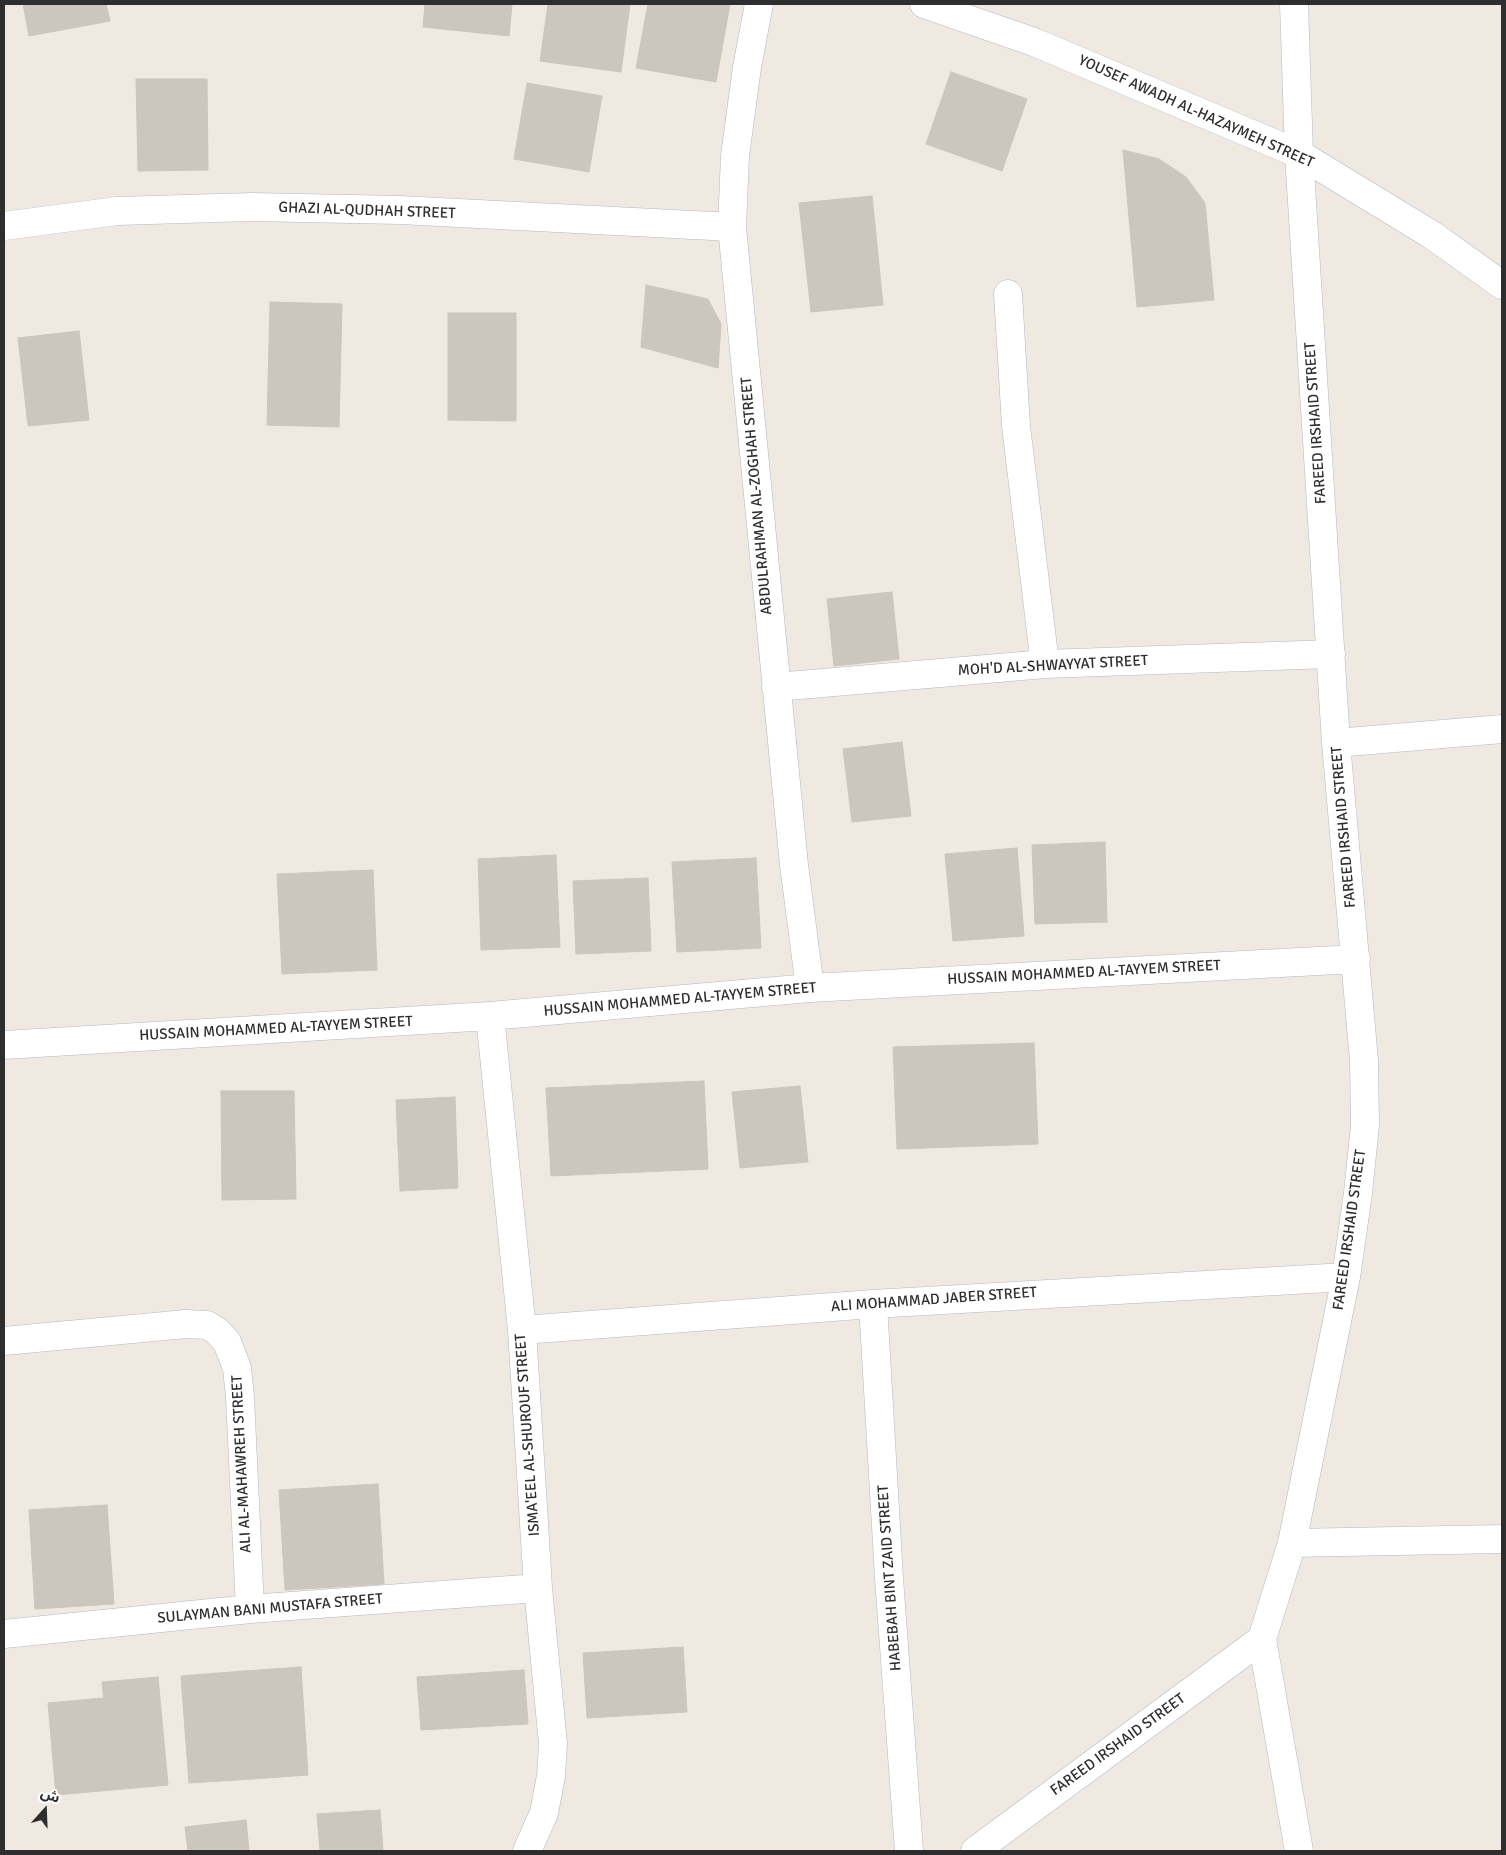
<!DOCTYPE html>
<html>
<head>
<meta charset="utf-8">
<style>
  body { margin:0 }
  #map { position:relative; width:1506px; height:1855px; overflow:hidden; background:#efe9e1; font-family:Signika,"Noto Sans Arabic",sans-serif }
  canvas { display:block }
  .frame { position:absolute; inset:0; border:5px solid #2e2e2e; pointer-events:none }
  .north { position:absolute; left:20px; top:1785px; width:50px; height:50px; -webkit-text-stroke:4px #fff; paint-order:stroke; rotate:20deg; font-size:14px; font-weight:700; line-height:20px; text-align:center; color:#2e2e2e }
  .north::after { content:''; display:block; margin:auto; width:18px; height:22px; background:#2e2e2e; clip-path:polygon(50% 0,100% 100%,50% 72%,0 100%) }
</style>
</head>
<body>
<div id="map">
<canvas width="1506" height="1855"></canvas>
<div class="frame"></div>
<div class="north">ش</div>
</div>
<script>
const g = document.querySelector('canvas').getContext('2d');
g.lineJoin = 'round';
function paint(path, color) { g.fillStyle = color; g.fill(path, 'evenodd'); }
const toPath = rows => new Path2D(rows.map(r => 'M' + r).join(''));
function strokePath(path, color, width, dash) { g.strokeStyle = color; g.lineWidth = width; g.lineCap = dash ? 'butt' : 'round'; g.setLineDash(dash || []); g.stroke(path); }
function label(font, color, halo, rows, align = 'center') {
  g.font = font + ' Signika,sans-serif'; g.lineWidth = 4.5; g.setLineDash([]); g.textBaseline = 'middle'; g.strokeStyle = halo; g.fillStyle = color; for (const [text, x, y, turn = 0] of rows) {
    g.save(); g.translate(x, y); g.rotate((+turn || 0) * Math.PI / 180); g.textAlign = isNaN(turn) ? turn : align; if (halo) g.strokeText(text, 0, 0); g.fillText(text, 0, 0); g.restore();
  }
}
const building = toPath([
  [23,4,106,4,110,21,29,36,23,4],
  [425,4,512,4,509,36,423,27,425,4],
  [548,4,630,4,621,72,540,61,548,4],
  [648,4,730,4,716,82,636,68,648,4],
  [951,72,1027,99,1002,171,926,144,951,72],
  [136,79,207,79,208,170,138,171,136,79],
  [527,83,602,96,589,172,514,159,527,83],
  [1123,150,1159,159,1186,177,1205,203,1214,300,1137,307,1123,150],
  [872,196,883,305,811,312,799,203,872,196],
  [646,285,708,299,721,324,718,368,641,347,646,285],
  [270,302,342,304,339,427,267,425,270,302],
  [448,313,516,313,516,421,448,420,448,313],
  [79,331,89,420,28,426,18,338,79,331],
  [892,592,899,659,834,666,827,599,892,592],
  [902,742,911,816,852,822,843,749,902,742],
  [1105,842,1107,922,1035,924,1032,845,1105,842],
  [1017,848,1024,936,953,941,945,854,1017,848],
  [556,855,560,947,481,950,478,859,556,855],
  [756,858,761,948,677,952,672,862,756,858],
  [373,870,377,970,282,974,277,874,373,870],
  [648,878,651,951,576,954,573,881,648,878],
  [1034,1043,1038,1144,897,1149,893,1047,1034,1043],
  [704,1081,708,1169,551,1176,546,1088,704,1081],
  [800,1086,808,1162,740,1168,732,1092,800,1086],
  [221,1091,294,1091,296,1199,222,1200,221,1091],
  [455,1097,458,1188,400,1191,396,1100,455,1097],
  [378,1484,384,1584,285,1590,279,1490,378,1484],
  [107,1505,114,1604,35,1609,29,1510,107,1505],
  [683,1647,687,1712,587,1718,583,1653,683,1647],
  [301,1667,308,1775,252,1779,244,1671,301,1667],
  [524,1670,528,1724,421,1730,417,1677,524,1670],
  [244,1671,252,1779,189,1783,181,1676,244,1671],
  [158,1677,168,1785,112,1790,102,1682,158,1677],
  [103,1698,112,1790,56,1795,48,1703,103,1698],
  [380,1810,383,1851,320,1851,317,1814,380,1810],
  [246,1820,249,1851,188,1851,185,1827,246,1820]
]);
const minor = toPath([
  [759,4,747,67,735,156,732,227,794,865,810,988],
  [924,4,1034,42,1299,154,1432,235,1502,285],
  [1294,4,1299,154,1336,743,1364,1061,1365,1125,1358,1193,1346,1277,1292,1543,1262,1639,1299,1851],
  [4,226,117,211,252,207,400,210,732,227],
  [1008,294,1016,426,1045,664],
  [776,687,1045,664,1331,654],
  [1336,743,1502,729],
  [490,1016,522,1330,538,1588,553,1744,551,1776,544,1813,527,1851],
  [4,1045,490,1016,810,988,1356,959],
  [873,1304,889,1578,909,1851],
  [522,1330,873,1304,1346,1277],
  [4,1341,186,1324,207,1325,217,1331,227,1342,237,1368,240,1397,250,1609],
  [1292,1543,1502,1539],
  [4,1634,250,1609,538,1588],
  [975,1851,1262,1639]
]);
const streetNames = [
  ["YOUSEF AWADH AL-HAZAYMEH STREET",1196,112,24],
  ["GHAZI AL-QUDHAH STREET",367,211,2],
  ["FAREED IRSHAID STREET",1316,423,-94],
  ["ABDULRAHMAN AL-ZOGHAH STREET",757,496,-95],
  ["MOH'D AL-SHWAYYAT STREET",1053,666,-3],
  ["FAREED IRSHAID STREET",1344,827,-95],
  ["HUSSAIN MOHAMMED AL-TAYYEM STREET",1084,973,-3],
  ["HUSSAIN MOHAMMED AL-TAYYEM STREET",680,1000,-5],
  ["HUSSAIN MOHAMMED AL-TAYYEM STREET",276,1029,-3],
  ["FAREED IRSHAID STREET",1350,1230,-82],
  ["ALI MOHAMMAD JABER STREET",934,1300,-4],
  ["ISMA'EEL AL-SHUROUF STREET",528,1435,-94],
  ["ALI AL-MAHAWREH STREET",242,1464,-93],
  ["HABEBAH BINT ZAID STREET",890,1578,-94],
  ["SULAYMAN BANI MUSTAFA STREET",270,1609,-5],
  ["FAREED IRSHAID STREET",1118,1745,-36]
];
paint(building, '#cbc7bf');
strokePath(building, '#cbc5ba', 1);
strokePath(minor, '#b4b7c1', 29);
strokePath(minor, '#fff', 28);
label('15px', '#2e2e2e', '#fff', streetNames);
</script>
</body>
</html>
